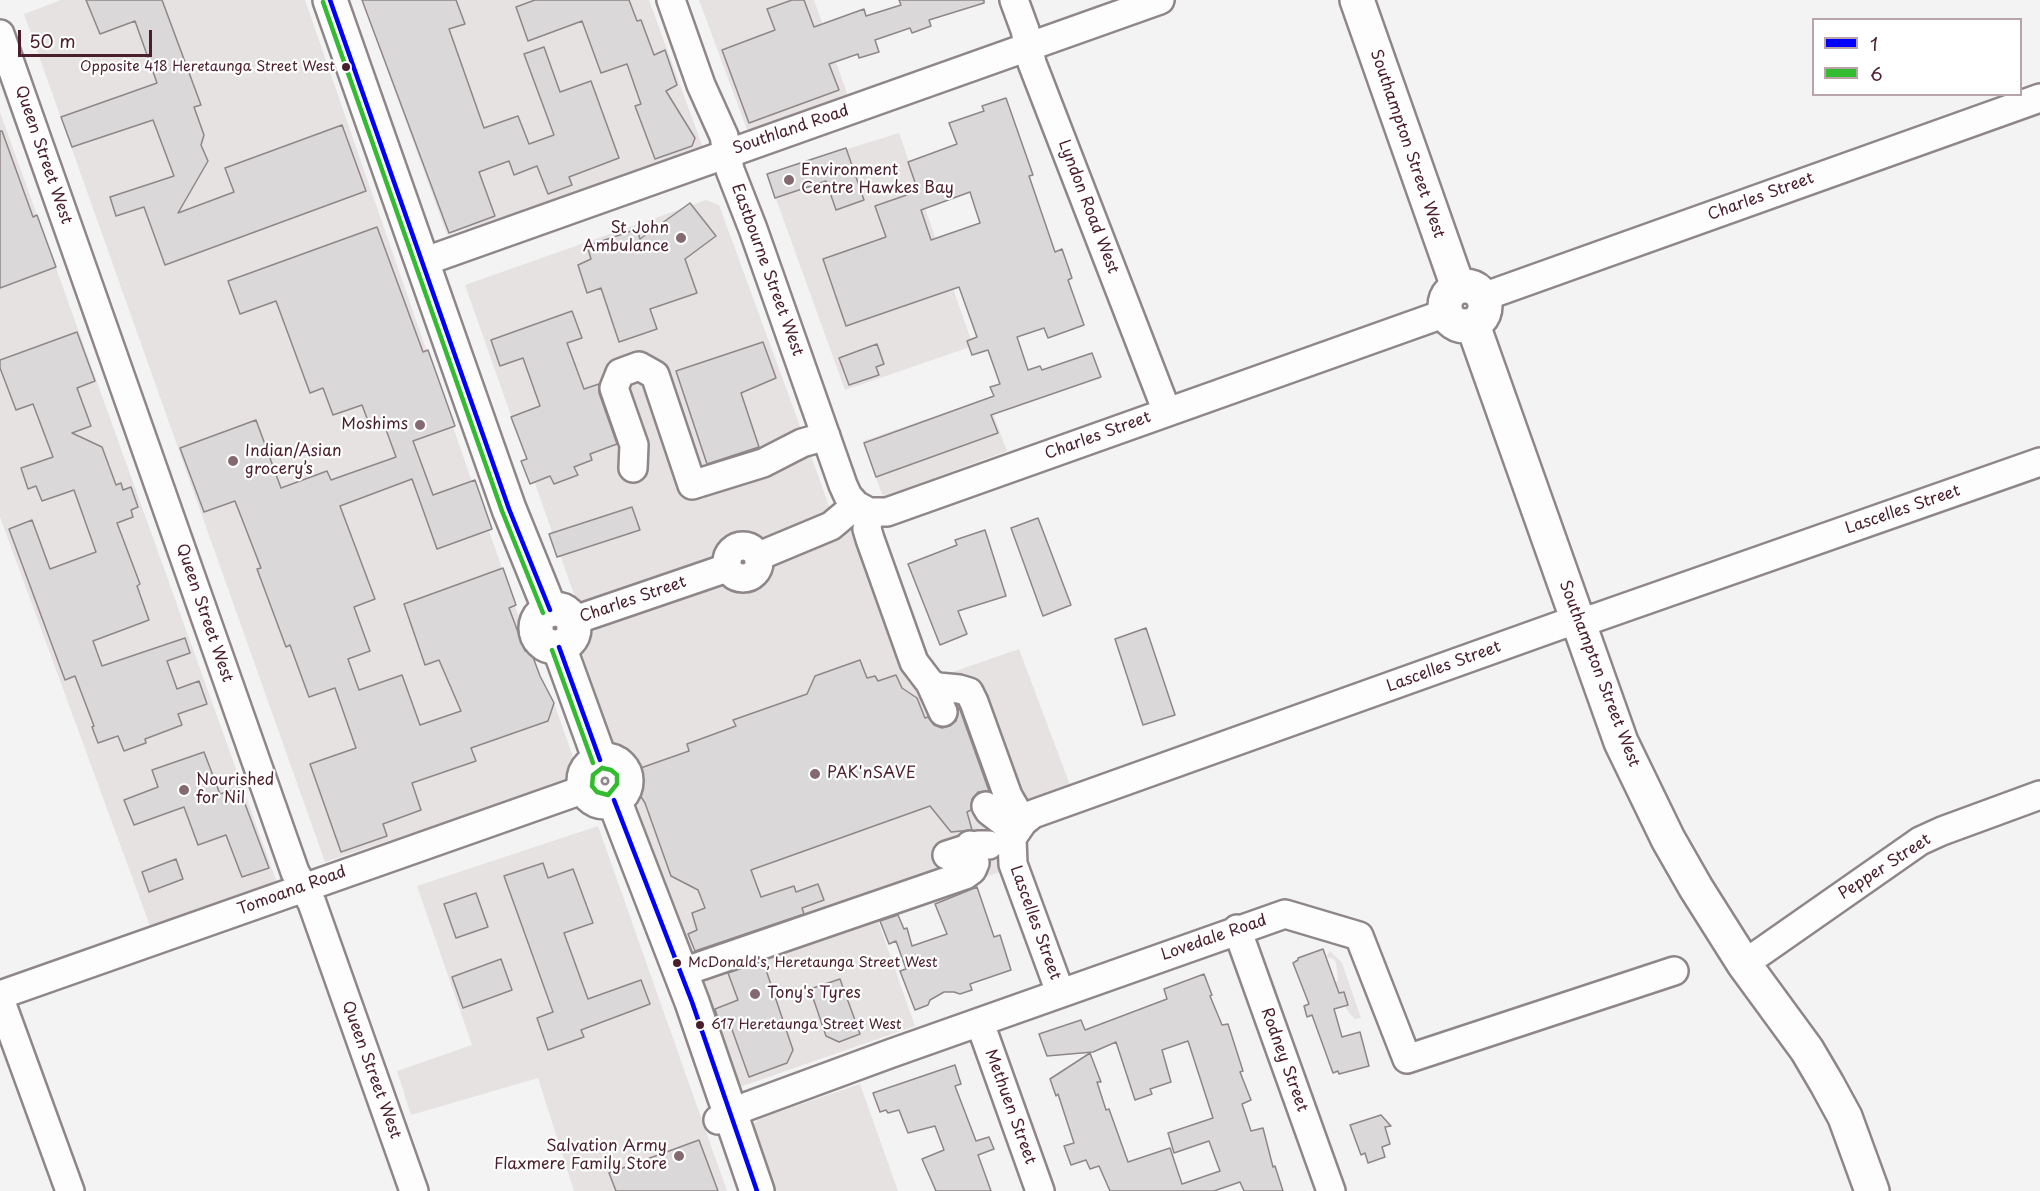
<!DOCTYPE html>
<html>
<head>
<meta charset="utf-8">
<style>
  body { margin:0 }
  #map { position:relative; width:2040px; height:1191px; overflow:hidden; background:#f3f3f3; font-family:"Playpen Sans",sans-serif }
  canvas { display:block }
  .legend { position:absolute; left:1812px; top:18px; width:210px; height:78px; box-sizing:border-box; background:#fff; border:2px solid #b7a5aa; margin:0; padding:8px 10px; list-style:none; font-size:18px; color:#4a1f2b }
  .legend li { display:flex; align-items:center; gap:12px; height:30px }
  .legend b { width:30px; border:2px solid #b7a5aa }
  .scale { position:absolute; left:18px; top:30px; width:134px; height:27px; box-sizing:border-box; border:3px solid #4a1f2b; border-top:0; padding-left:8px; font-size:18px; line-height:21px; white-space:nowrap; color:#4a1f2b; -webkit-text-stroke:4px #fff; paint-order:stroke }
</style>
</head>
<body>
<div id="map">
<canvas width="2040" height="1191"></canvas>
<ul class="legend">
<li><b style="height:8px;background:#00f"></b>1</li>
<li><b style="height:8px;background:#34bc31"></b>6</li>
</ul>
<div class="scale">50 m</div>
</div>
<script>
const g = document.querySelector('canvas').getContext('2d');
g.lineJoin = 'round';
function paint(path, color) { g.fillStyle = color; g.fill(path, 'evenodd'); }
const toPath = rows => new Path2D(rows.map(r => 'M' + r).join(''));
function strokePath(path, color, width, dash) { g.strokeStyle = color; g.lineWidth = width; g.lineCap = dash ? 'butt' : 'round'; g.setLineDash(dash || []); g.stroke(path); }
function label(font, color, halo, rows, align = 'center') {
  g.font = font + ' "Playpen Sans",sans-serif'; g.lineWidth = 4.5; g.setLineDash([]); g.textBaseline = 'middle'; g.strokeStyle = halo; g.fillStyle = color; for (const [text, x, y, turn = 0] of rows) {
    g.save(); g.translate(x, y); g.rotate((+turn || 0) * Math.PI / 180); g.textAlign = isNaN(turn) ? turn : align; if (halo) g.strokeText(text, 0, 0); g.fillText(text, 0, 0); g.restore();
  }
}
const built = toPath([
  [61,0,305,0,530,649,540,676,554,703,580,777,325,862,24,14],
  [362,0,649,0,705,153,447,235],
  [699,0,814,0,848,96,748,132],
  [0,112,277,883,150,926,0,517],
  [899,133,973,346,845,390,767,174],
  [706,200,719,205,830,508,827,518,628,594,597,602,576,600,465,285],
  [987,398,1007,451,883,497,863,441],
  [849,527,861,527,924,665,940,675,947,674,1019,649,1070,785,1029,799,1009,816,998,837,997,858,1000,872,876,915,915,1026,737,1088,637,808,631,804,627,772,620,758,610,746,582,653,583,644,589,634,611,622,725,581,739,586,761,576,764,567],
  [598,826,727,1191,574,1191,538,1078,411,1115,397,1071,472,1045,417,886],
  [860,1084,898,1191,772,1191,751,1128,758,1119]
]);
const green = toPath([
  [1330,951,1342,963,1361,1018,1355,1019,1350,1014,1345,1006,1348,1004,1344,992,1325,998,1338,980,1336,963,1334,959,1326,957]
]);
const building = toPath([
  [86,0,162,0,201,105,194,107,204,135,201,145,208,161,178,213,234,192,225,168,342,125,366,191,165,265,144,207,116,216,110,197,174,176,153,120,72,147,61,117,157,83,135,21,100,34,86,0],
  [362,0,456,0,465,24,449,29,484,128,518,116,529,144,554,135,524,54,544,47,560,92,591,81,619,158,569,177,572,185,548,194,537,166,514,175,509,161,479,172,495,216,449,233,362,0],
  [535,0,629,0,637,21,641,20,654,55,665,50,677,85,666,91,695,138,692,146,655,159,635,106,641,104,627,64,601,73,582,21,528,41,516,7,535,0],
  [792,0,804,0,814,27,864,9,866,16,901,5,899,0,984,0,984,3,929,20,931,26,912,33,910,28,875,40,879,52,859,58,858,54,829,64,839,90,749,123,722,50,775,30,767,9,792,0],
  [1006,98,1033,175,1029,176,1055,252,1062,249,1072,278,1068,280,1084,325,1048,338,1044,328,1017,337,1028,370,1040,366,1042,370,1092,353,1101,377,991,415,998,433,876,477,864,443,994,396,990,387,1000,384,988,350,972,355,967,341,977,337,959,287,846,326,823,259,886,237,875,206,918,191,908,162,957,144,949,123,984,111,982,106,1006,98],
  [970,192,980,223,931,240,921,210,970,192],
  [0,131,2,131,33,217,37,215,56,267,0,288,0,131],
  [846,148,864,200,836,210,826,181,775,198,767,174,846,148],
  [690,203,716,236,685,259,697,293,650,309,657,329,619,342,601,288,587,293,578,265,591,259,587,246,637,229,640,239,690,203],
  [377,227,423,352,428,350,455,426,413,441,433,495,475,480,492,529,437,549,412,479,340,506,375,599,354,607,370,651,348,659,359,690,402,675,420,725,461,711,439,660,425,665,404,604,503,568,516,605,509,608,525,651,530,649,540,676,554,703,548,721,471,748,476,761,412,783,421,810,383,824,387,836,341,852,310,764,356,748,335,688,309,697,290,645,286,647,257,569,261,568,235,501,204,512,180,448,256,420,281,488,327,471,331,480,396,457,384,424,371,429,362,405,333,415,323,388,310,393,276,301,240,314,228,281,377,227],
  [572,311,582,338,567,343,584,389,599,384,599,393,617,444,590,454,592,460,574,467,578,475,554,484,550,476,530,484,521,461,527,459,511,417,540,406,523,358,500,366,491,340,572,311],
  [77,332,95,381,77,388,91,426,72,433,102,447,116,485,121,483,123,490,131,487,138,507,131,510,133,517,117,523,140,584,137,586,149,620,93,641,102,666,185,638,190,653,167,661,177,689,199,681,207,704,178,714,182,725,145,739,146,743,124,751,118,736,98,743,92,727,94,726,75,676,65,680,9,529,32,520,50,569,96,552,74,490,42,501,36,486,28,489,21,468,53,457,33,404,16,410,0,368,0,360,77,332],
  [763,342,776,378,741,393,759,447,707,464,676,371,763,342],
  [877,344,884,364,876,367,879,375,849,385,839,358,877,344],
  [632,507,640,530,557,557,549,534,632,507],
  [1038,518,1071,605,1043,616,1011,528,1038,518],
  [985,530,1006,596,958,611,967,634,940,645,908,564,957,545,955,540,985,530],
  [1146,628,1175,715,1143,725,1115,639,1146,628],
  [860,660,867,678,875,676,878,681,896,675,902,688,917,698,925,718,928,717,934,725,942,728,950,726,956,721,959,707,989,791,978,792,972,799,971,810,967,812,972,830,951,832,930,806,751,870,761,897,794,886,796,892,818,884,824,900,802,908,804,914,695,951,688,934,697,930,692,913,705,908,698,890,671,876,645,803,638,792,635,770,689,751,687,744,736,726,733,720,807,694,815,676,860,660],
  [204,752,220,794,239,788,269,868,242,877,226,835,198,845,184,807,134,825,124,800,158,787,152,770,204,752],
  [176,859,183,879,149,892,142,872,176,859],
  [543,863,548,878,573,869,593,923,564,933,588,999,641,980,650,1004,581,1030,584,1037,548,1050,537,1018,553,1012,504,876,543,863],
  [977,887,994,937,1000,935,1011,970,970,984,972,990,960,994,954,992,944,992,930,1000,928,1005,915,1010,900,971,906,969,896,941,889,944,880,921,898,915,904,929,907,928,912,946,947,934,935,904,977,887],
  [476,893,488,927,456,938,444,904,476,893],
  [1323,949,1339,993,1344,992,1348,1005,1334,1009,1342,1037,1360,1032,1369,1066,1339,1074,1338,1071,1333,1073,1312,1015,1307,1017,1304,1006,1309,1004,1293,963,1298,960,1298,958,1323,949],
  [501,959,512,990,463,1008,452,977,501,959],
  [763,961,793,1050,787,1063,749,1077,730,1024,721,1028,715,1009,738,1000,728,973,763,961],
  [1204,974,1212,995,1210,996,1222,1025,1228,1024,1243,1071,1240,1072,1251,1100,1242,1104,1251,1131,1263,1128,1273,1167,1275,1166,1283,1191,1244,1191,1240,1182,1214,1191,1110,1191,1099,1166,1090,1169,1086,1160,1071,1165,1064,1146,1074,1143,1058,1094,1056,1096,1050,1079,1090,1053,1101,1082,1097,1082,1106,1110,1109,1109,1128,1162,1170,1148,1182,1184,1220,1171,1209,1141,1174,1153,1168,1133,1213,1118,1188,1041,1162,1050,1171,1082,1150,1089,1152,1094,1135,1100,1116,1042,1093,1052,1047,1056,1039,1034,1081,1020,1085,1030,1167,999,1164,989,1204,974],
  [840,979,860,1034,839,1042,826,1036,810,989,840,979],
  [955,1065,961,1084,955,1086,976,1141,989,1137,994,1149,978,1155,991,1191,936,1191,922,1159,944,1150,935,1126,908,1133,899,1110,888,1113,886,1110,880,1112,873,1093,955,1065],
  [1381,1115,1391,1126,1385,1127,1390,1144,1382,1147,1385,1157,1368,1163,1365,1153,1361,1155,1350,1125,1381,1115],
  [699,1140,718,1191,616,1191,609,1173,699,1140]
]);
const minor = toPath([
  [671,0,701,85,724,136,730,170,753,229,843,485,848,496,856,505],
  [1014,0,1025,30,1032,63,1167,412],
  [0,34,295,872,312,903,414,1191],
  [423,262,1160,0],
  [1483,297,2040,98],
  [633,468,634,445,614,388,620,373,639,366,655,375,692,485,763,463,802,443,826,436],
  [869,512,867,529,870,539,914,662,930,683,938,687,959,689,969,692,974,702,1008,796,1023,822],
  '727 562a16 16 0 1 1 32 0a16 16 0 1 1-32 0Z',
  [759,556,831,526,856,505,869,512,887,512,1446,313],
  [572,621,727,568],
  [930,683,943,712],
  [986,806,989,811,1015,831],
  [947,855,978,845,989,845],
  [1237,929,1331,1191],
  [1744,964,1920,841,1942,831,2040,795],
  [680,973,965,875,972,870,975,863,970,845],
  [1060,992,1013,864,1012,838,1023,822,1033,814,1561,625,1595,618,2040,462],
  [0,995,585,789],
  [0,999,70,1191],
  [980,1023,1040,1191],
  [718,1120,748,1106,892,1053,1285,914,1359,936,1407,1059,1674,971]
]);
const major = toPath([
  [330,0,509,509,550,610],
  [1357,0,1458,287],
  '1445 306a20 20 0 1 1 40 0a20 20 0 1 1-40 0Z',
  [1473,325,1621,742,1668,839,1696,888,1744,964,1807,1050,1827,1084,1845,1117,1872,1191],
  '536 628a19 19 0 1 1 38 0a19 19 0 1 1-38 0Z',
  [559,647,600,760],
  '584 781a21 21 0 1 1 42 0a21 21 0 1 1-42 0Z',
  [614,800,692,1002,757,1191]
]);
const bus1 = toPath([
  [330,0,509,509,550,610],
  [559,647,600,760],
  [614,800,692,1002,757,1191]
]);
const bus2 = toPath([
  [323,2,502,511,543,613],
  [552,650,593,763],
  [602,768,611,770,617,775,617,784,608,795,597,792,592,786,593,775,602,768]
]);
const markers = [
  [346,67,5,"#4a1f2b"],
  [789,180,6,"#856971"],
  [681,238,6,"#856971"],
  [420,425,6,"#856971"],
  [233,461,6,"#856971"],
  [815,774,6,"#856971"],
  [184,790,6,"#856971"],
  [677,963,5,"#4a1f2b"],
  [755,994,6,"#856971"],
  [700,1025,5,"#4a1f2b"],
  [679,1156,6,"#856971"]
];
const busNames = [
  ["Opposite 418 Heretaunga Street West",335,67,"right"],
  ["McDonald's, Heretaunga Street West",688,963],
  ["617 Heretaunga Street West",711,1025]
];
const streetNames = [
  ["Southland Road",791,130,-19],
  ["Southampton Street West",1407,144,71],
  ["Queen Street West",43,155,71],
  ["Charles Street",1761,197,-20],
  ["Lyndon Road West",1088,207,69],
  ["Eastbourne Street West",767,270,70],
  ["Charles Street",1098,436,-20],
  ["Lascelles Street",1903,510,-19],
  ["Charles Street",633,600,-19],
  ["Queen Street West",204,613,71],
  ["Lascelles Street",1444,667,-20],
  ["Southampton Street West",1599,674,69],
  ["Pepper Street",1885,867,-33],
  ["Tomoana Road",292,891,-20],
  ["Lascelles Street",1035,923,70],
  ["Lovedale Road",1214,938,-19],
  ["Rodney Street",1284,1060,70],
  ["Queen Street West",371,1070,70],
  ["Methuen Street",1010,1107,70]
];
const poiNames = [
  ["Environment",801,171],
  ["Centre Hawkes Bay",801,189],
  ["St John",669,229,"right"],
  ["Ambulance",669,247,"right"],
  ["Moshims",408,425,"right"],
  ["Indian/Asian",245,452],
  ["grocery’s",245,470],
  ["PAK'nSAVE",827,774],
  ["Nourished",196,781],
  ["for Nil",196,799],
  ["Tony's Tyres",767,994],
  ["Salvation Army",667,1147,"right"],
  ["Flaxmere Family Store",667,1165,"right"]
];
paint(built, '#e6e2e2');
paint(green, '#e6e1e2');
paint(building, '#dad8d9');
strokePath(building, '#8e8688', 1.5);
strokePath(minor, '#8e8688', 32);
strokePath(major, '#8e8688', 38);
strokePath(minor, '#fdfdfd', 27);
strokePath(major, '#fdfdfd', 33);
strokePath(bus1, '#00f', 4.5);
strokePath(bus2, '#34bc31', 4.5);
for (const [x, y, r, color] of markers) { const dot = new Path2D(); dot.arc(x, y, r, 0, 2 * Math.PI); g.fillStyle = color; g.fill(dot); strokePath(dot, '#fff', 2); }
label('14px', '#4a1f2b', '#fff', busNames, 'left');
label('16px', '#4a1f2b', '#fff', streetNames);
label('16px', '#4a1f2b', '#fff', poiNames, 'left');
</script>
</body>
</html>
